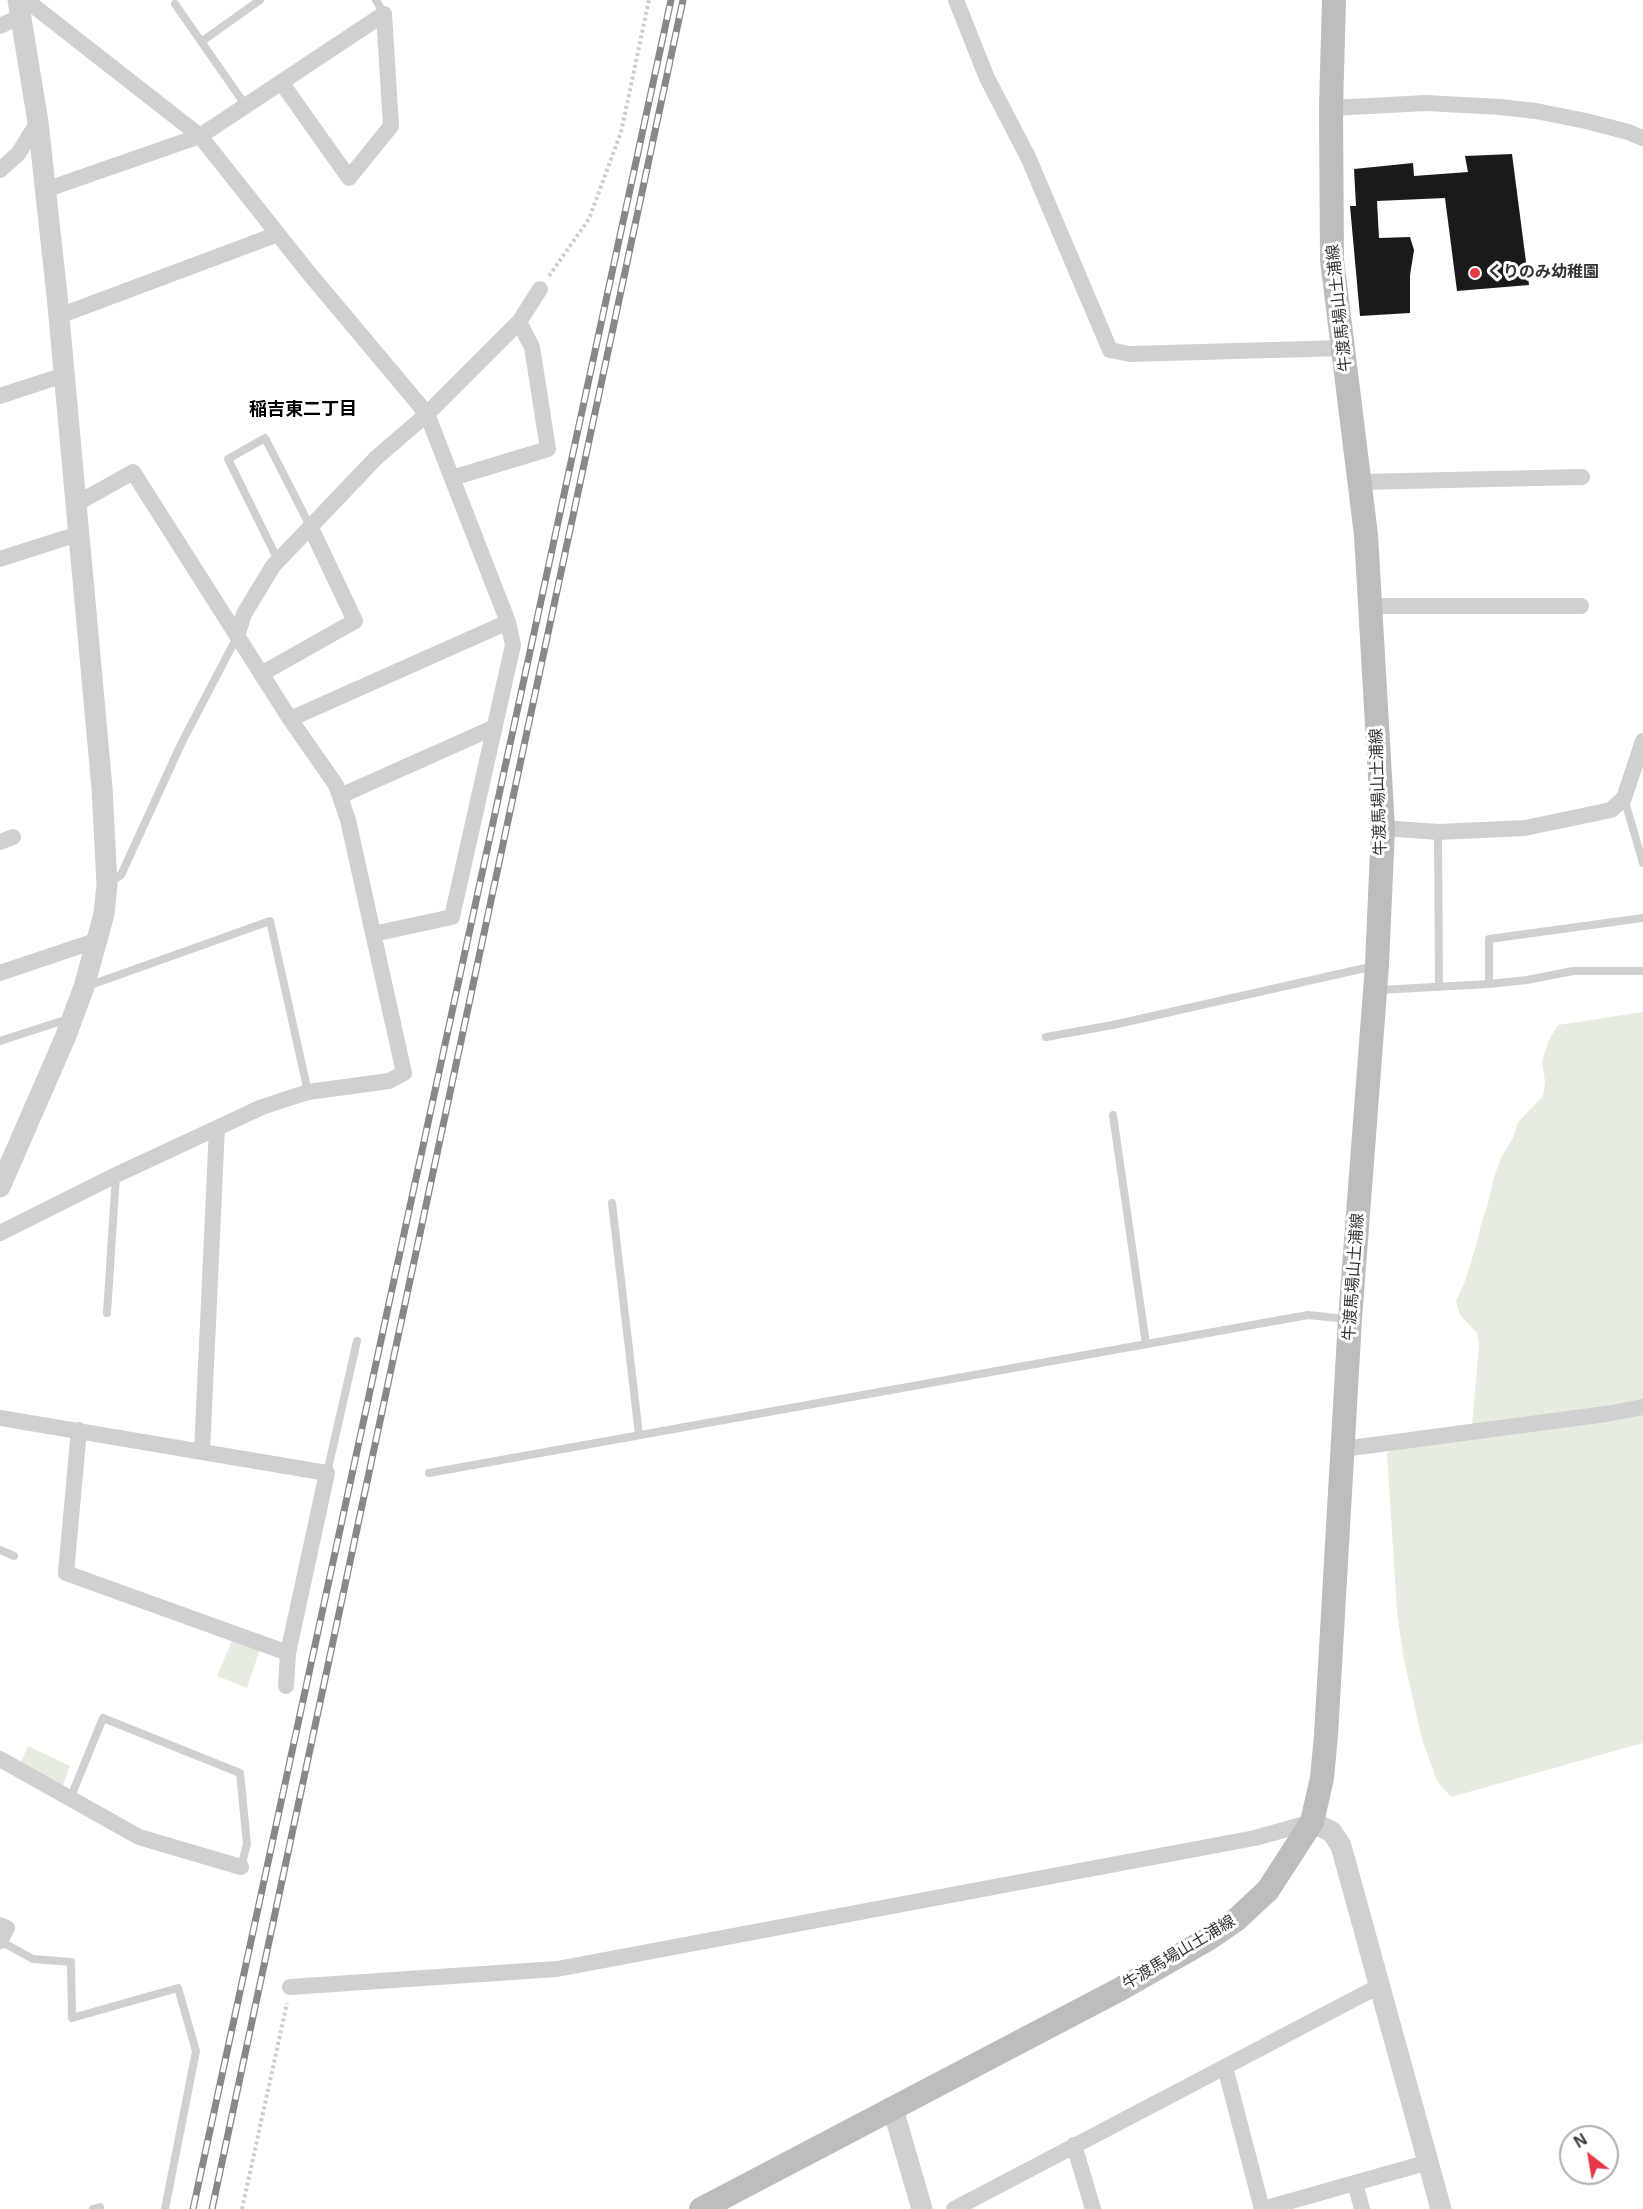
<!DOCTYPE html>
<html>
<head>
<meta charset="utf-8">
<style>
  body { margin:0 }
  #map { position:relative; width:1643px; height:2209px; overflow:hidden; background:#fff; font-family:Arial,sans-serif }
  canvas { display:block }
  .north { position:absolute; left:1559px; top:2125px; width:60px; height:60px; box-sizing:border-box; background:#fff; border:2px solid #adadad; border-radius:50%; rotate:329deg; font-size:16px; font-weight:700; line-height:24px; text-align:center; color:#333 }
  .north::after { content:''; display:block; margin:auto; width:21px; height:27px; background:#e63946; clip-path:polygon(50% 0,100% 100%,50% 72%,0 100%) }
</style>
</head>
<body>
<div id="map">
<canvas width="1643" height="2209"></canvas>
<div class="north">N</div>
</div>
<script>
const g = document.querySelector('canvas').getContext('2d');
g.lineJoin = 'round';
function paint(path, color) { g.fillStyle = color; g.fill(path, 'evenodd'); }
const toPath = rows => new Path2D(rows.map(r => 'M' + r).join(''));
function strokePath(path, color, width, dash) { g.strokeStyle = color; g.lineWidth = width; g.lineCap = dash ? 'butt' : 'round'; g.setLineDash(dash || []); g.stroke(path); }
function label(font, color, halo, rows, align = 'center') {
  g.font = font + ' Arial,"Noto Sans JP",sans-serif'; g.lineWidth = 6; g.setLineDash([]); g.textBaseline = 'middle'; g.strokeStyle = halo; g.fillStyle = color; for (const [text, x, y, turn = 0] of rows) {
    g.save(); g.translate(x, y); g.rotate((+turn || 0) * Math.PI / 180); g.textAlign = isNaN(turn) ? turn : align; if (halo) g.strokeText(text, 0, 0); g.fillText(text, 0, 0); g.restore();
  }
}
const green = toPath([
  [1643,1012,1643,1402,1472,1425,1479,1346,1477,1333,1460,1315,1456,1301,1464,1284,1476,1246,1481,1224,1487,1207,1494,1177,1501,1158,1513,1138,1518,1122,1543,1096,1545,1082,1542,1061,1549,1040,1558,1025],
  [1643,1414,1643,1743,1451,1797,1437,1781,1422,1739,1403,1655,1397,1611,1387,1453,1394,1449],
  [234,1636,261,1646,247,1688,217,1676],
  [28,1746,70,1766,61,1790,19,1766]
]);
const building = toPath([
  [1512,154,1529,285,1457,291,1445,198,1377,201,1379,238,1410,237,1414,250,1410,275,1410,313,1360,316,1350,206,1356,206,1354,169,1413,163,1414,176,1468,172,1465,156]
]);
const path = toPath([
  [549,276,589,219,621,132,649,0],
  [242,2209,287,2003]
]);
const service = toPath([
  [376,0,384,14],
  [175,4,246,106],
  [201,42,260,0],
  [278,560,228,459,265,438,310,526],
  [1624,798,1643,863],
  [1438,832,1439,987],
  [108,884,121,875,182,742,237,637],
  [1489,984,1489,939,1643,918],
  [85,987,270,921,308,1092],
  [1379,990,1489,984,1527,980,1573,971,1643,971],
  [1046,1037,1113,1025,1374,966],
  [0,1041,71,1018],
  [1113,1115,1146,1344],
  [612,1203,639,1435],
  [107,1313,116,1176],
  [327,1473,357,1341],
  [429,1473,1308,1315,1347,1319],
  [0,1550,14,1556],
  [70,1799,103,1718,240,1773,247,1844,241,1867],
  [0,1941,33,1959,71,1962,72,2018,178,1988,196,2051,165,2209],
  [93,2209,100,2207]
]);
const minor = toPath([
  [26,0,200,136,308,272,427,414,508,622,513,645,452,917,373,934],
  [956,0,987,78,1028,157,1110,350,1130,354,1344,348],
  [0,26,21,16],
  [281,82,349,178,391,126,384,14],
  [1331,108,1426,103,1500,107,1536,111,1586,121,1628,132,1643,138],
  [0,170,18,154,38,122],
  [45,190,200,136,384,14],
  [59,316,278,234],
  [0,396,64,375],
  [452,478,548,449,532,347,519,322],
  [1360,482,1582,477],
  [0,559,78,534],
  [1370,606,1581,606],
  [237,636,244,614,273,566,376,458,427,414,519,322,540,289],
  [261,674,355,621,310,526],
  [290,719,508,622],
  [340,796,495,727],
  [1383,828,1438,832,1525,828,1611,810,1624,798,1643,741],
  [0,842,13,837],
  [0,973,98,940],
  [0,1233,116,1175,262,1107,308,1092,389,1081,404,1073,348,820,336,785,290,719,133,472,76,504],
  [0,1418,327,1473,288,1653,286,1686],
  [79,1430,66,1573,288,1653],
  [1343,1449,1606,1414,1643,1407],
  [202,1452,217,1128],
  [0,1759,139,1837,241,1867],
  [0,1925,7,1928,0,1941],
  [290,1987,557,1969,1255,1838,1312,1822],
  [1225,2067,1262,2209],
  [1074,2145,1093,2209],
  [1355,2183,1362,2209],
  [954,2209,1381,1985],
  [1263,2209,1429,2162]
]);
const tertiary = toPath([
  [0,1187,65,1038,84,987,104,914,107,885,102,788,57,295,38,122,18,0],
  [1312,1822,1332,1832,1341,1846,1441,2209],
  [893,2109,922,2209]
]);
const secondary = toPath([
  [701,2209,1122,1988,1208,1939,1237,1919,1268,1890,1312,1822,1322,1778,1326,1735,1350,1319,1377,965,1383,828,1366,535,1332,260,1331,108,1334,0]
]);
const rail = toPath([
  [193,2209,671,0],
  [212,2209,683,0]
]);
const markers = [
  [1475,273,6,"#e63946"]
];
const poiNames = [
  ["くりのみ幼稚園",1487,273]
];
const streetNames = [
  ["牛渡馬場山土浦線",1340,308,-96],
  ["牛渡馬場山土浦線",1379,792,-92],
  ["牛渡馬場山土浦線",1354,1277,-86],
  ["牛渡馬場山土浦線",1179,1953,-31]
];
const neighbourhoodNames = [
  ["稲吉東二丁目",303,410]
];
paint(green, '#e6ecdf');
paint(building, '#1a1a1a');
strokePath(path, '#cdcdcd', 4, [3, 3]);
strokePath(service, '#d0d0d0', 8);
strokePath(minor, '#d0d0d0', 16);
strokePath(tertiary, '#d0d0d0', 21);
strokePath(secondary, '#bdbdbd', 24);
strokePath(rail, '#888', 7);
strokePath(rail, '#fff', 4.5, [14]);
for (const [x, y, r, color] of markers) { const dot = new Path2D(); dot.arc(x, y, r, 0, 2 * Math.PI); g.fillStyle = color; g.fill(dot); strokePath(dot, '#fff', 2); }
label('bold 16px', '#333', '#fff', poiNames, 'left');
label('16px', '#333', '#fff', streetNames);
label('bold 18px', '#000', '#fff', neighbourhoodNames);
</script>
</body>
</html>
